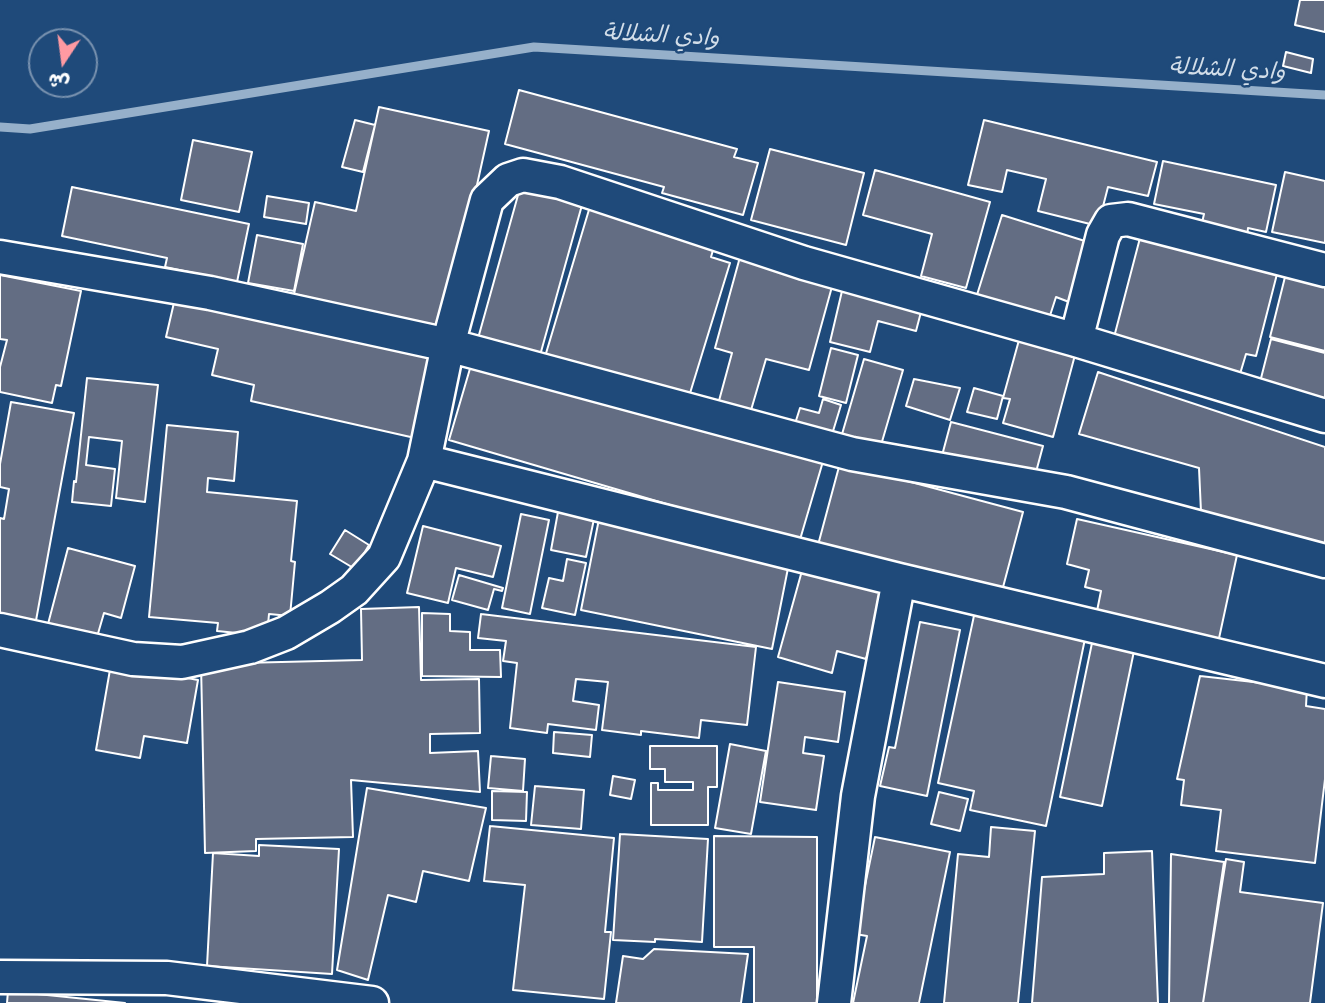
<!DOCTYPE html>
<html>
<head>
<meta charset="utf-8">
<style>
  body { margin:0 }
  #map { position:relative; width:1325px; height:1003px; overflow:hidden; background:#1f4a7a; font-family:"Shantell Sans","Playpen Sans Arabic",sans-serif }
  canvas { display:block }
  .north { position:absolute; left:28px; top:28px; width:70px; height:70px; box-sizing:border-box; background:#1f4a7a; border:2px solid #7992af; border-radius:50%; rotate:193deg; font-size:19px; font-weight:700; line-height:28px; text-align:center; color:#fff }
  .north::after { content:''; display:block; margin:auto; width:24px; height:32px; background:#ff9aa2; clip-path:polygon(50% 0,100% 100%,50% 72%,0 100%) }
</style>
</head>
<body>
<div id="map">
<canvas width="1325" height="1003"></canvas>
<div class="north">ش</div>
</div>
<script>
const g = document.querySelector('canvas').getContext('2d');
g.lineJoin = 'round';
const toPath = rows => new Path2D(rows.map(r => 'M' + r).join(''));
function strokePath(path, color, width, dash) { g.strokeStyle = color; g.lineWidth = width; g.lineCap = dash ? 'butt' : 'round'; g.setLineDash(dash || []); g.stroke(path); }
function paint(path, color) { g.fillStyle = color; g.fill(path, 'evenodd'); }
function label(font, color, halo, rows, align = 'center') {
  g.font = font + ' "Shantell Sans","Playpen Sans Arabic",sans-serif'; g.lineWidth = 5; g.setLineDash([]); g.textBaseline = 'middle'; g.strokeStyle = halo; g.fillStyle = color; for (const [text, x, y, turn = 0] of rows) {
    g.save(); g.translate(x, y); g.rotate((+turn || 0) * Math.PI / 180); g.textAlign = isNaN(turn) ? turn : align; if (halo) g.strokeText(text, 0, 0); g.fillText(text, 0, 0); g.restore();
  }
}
const stream = toPath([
  [0,127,30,129,534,47,1325,95]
]);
const building = toPath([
  [1300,0,1325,0,1325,32,1295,25,1300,0],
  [1286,52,1313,59,1311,73,1283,66,1286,52],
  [519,90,737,149,734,157,758,163,743,215,662,193,664,187,505,144,519,90],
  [379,107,489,131,445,329,294,294,315,202,356,211,379,107],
  [355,120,375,125,363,172,342,167,355,120],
  [984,120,1157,162,1148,196,1108,187,1098,226,1038,211,1046,179,1007,170,1002,192,968,185,984,120],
  [193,140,252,152,239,212,181,200,193,140],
  [770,149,864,173,846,245,751,220,770,149],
  [1163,161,1276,185,1266,232,1248,228,1247,237,1201,227,1204,214,1154,204,1163,161],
  [875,170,990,202,966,288,921,276,932,234,863,215,875,170],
  [1285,172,1325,181,1325,243,1272,232,1285,172],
  [72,187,249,224,237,282,165,267,167,258,62,236,72,187],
  [520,188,582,205,539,359,477,342,520,188],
  [267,196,309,203,306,224,264,217,267,196],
  [591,203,716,240,711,257,730,263,687,403,544,360,591,203],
  [1002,215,1088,242,1069,302,1056,297,1045,331,976,298,1002,215],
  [257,235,303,244,294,291,248,283,257,235],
  [1140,238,1277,274,1256,356,1246,354,1240,374,1113,341,1140,238],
  [740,257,833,283,809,370,766,359,749,417,717,408,732,353,715,348,740,257],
  [1286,273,1325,283,1325,351,1270,337,1286,273],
  [0,275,81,291,61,386,56,385,52,403,0,392,0,367,7,340,0,339,0,275],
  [842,291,921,312,916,331,878,321,870,352,830,342,842,291],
  [176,294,434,352,415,438,251,401,254,385,212,375,218,349,166,337,176,294],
  [1271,339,1325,353,1325,403,1259,386,1271,339],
  [1019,340,1075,355,1053,437,1003,423,1010,399,1003,398,1019,340],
  [831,348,858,355,846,403,819,396,831,348],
  [474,355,824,458,799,543,449,440,474,355],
  [864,359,903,370,879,452,840,441,864,359],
  [1098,372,1325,447,1325,548,1201,512,1199,468,1079,434,1098,372],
  [87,378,158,385,145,502,116,498,122,441,89,437,86,465,115,469,111,506,72,502,74,481,76,482,87,378],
  [914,379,960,388,950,420,906,406,914,379],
  [974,388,1003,396,997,419,967,412,974,388],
  [823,399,841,405,830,441,793,430,800,408,819,413,823,399],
  [11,402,74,413,35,626,0,619,0,518,4,519,9,489,0,487,0,464,11,402],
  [951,422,1043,446,1032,487,940,463,951,422],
  [167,425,238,432,234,481,208,478,207,492,297,501,291,561,295,562,290,616,269,614,267,636,217,631,218,623,149,617,167,425],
  [840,463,1023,512,1002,591,818,545,840,463],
  [558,512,594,519,586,557,551,550,558,512],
  [521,514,549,520,530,614,502,608,521,514],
  [599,519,790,558,772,649,581,610,599,519],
  [1077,519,1237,555,1218,643,1096,616,1101,591,1085,587,1089,570,1067,564,1077,519],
  [423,526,501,546,493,577,456,568,448,603,407,593,423,526],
  [345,530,369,545,355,569,330,554,345,530],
  [68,548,135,566,121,618,104,613,97,637,48,624,68,548],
  [567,559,586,563,575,615,542,608,549,578,563,581,567,559],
  [803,567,885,590,866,659,837,651,832,673,778,657,803,567],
  [459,575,503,588,502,591,494,589,488,610,452,600,459,575],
  [419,607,421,680,479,679,480,733,430,734,430,753,478,751,480,792,351,780,353,837,256,839,256,851,205,853,201,664,362,660,361,609,419,607],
  [975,611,1086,634,1046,826,970,810,974,791,938,783,975,611],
  [422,613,450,614,450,631,470,632,470,650,500,650,501,677,422,676,422,613],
  [481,614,756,647,747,725,701,720,699,738,641,731,641,735,602,730,608,682,576,679,573,701,599,705,596,730,548,724,547,733,510,728,517,663,503,661,506,641,478,638,481,614],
  [920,622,960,630,927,796,880,786,889,747,895,748,920,622],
  [1092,643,1134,651,1102,806,1060,797,1092,643],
  [111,664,198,680,187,743,144,736,140,758,96,750,111,664],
  [1200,676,1307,688,1306,706,1325,709,1325,779,1315,863,1216,851,1221,810,1181,805,1184,780,1177,779,1200,676],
  [778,682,845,692,838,742,805,737,803,753,824,756,816,810,760,802,778,682],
  [554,732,592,735,590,757,553,753,554,732],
  [730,744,766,751,751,834,715,828,730,744],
  [650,746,717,746,717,787,708,787,708,825,651,825,651,783,658,783,658,790,693,790,693,782,665,782,665,769,650,769,650,746],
  [491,756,525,759,523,791,488,788,491,756],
  [613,776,635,780,631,799,610,795,613,776],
  [535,786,584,790,581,829,531,825,535,786],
  [367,788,486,808,469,881,423,871,416,902,388,895,368,980,337,970,367,788],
  [492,791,527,792,526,821,492,820,492,791],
  [939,792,968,799,960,831,931,824,939,792],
  [490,826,614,838,605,932,611,932,604,999,513,990,525,885,484,881,490,826],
  [991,827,1035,831,1018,1003,944,1003,958,854,989,857,991,827],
  [620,834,708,839,702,942,655,939,655,942,613,940,620,834],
  [714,836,817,837,817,1003,754,1003,754,947,714,947,714,836],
  [875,837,950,852,919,1003,853,1003,867,936,855,934,875,837],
  [259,845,339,849,332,974,207,966,213,853,259,856,259,845],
  [1152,851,1158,1003,1032,1003,1042,877,1104,874,1104,853,1152,851],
  [1171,854,1224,862,1203,1003,1169,1003,1171,854],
  [1226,859,1244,862,1240,892,1323,903,1310,1003,1203,1003,1226,859],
  [654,949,748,954,741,1003,616,1003,623,956,643,959,654,949],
  [8,991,125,1003,7,1003,8,991]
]);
const minor = toPath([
  [0,257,210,293,448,345,852,454,1066,492,1325,561],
  [1076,340,1103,235,1111,221,1128,219,1325,270],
  [424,461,899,580,1325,681],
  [0,630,133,659,182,662,250,647,286,633,330,607,354,590,384,557,424,461,448,345,487,200,508,180,523,175,560,182,804,263,1076,340,1325,416],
  [0,977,167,978,372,1003],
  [834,1003,858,796,899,580]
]);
const waterNames = [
  ["وادي الشلالة",661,36,3],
  ["وادي الشلالة",1227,70,3]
];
strokePath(stream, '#96b0ca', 9);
paint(building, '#636d83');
strokePath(building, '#fff', 2);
strokePath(minor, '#fff', 37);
strokePath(minor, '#1f4a7a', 32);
label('italic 23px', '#d3dee9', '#1f4a7a', waterNames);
</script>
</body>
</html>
